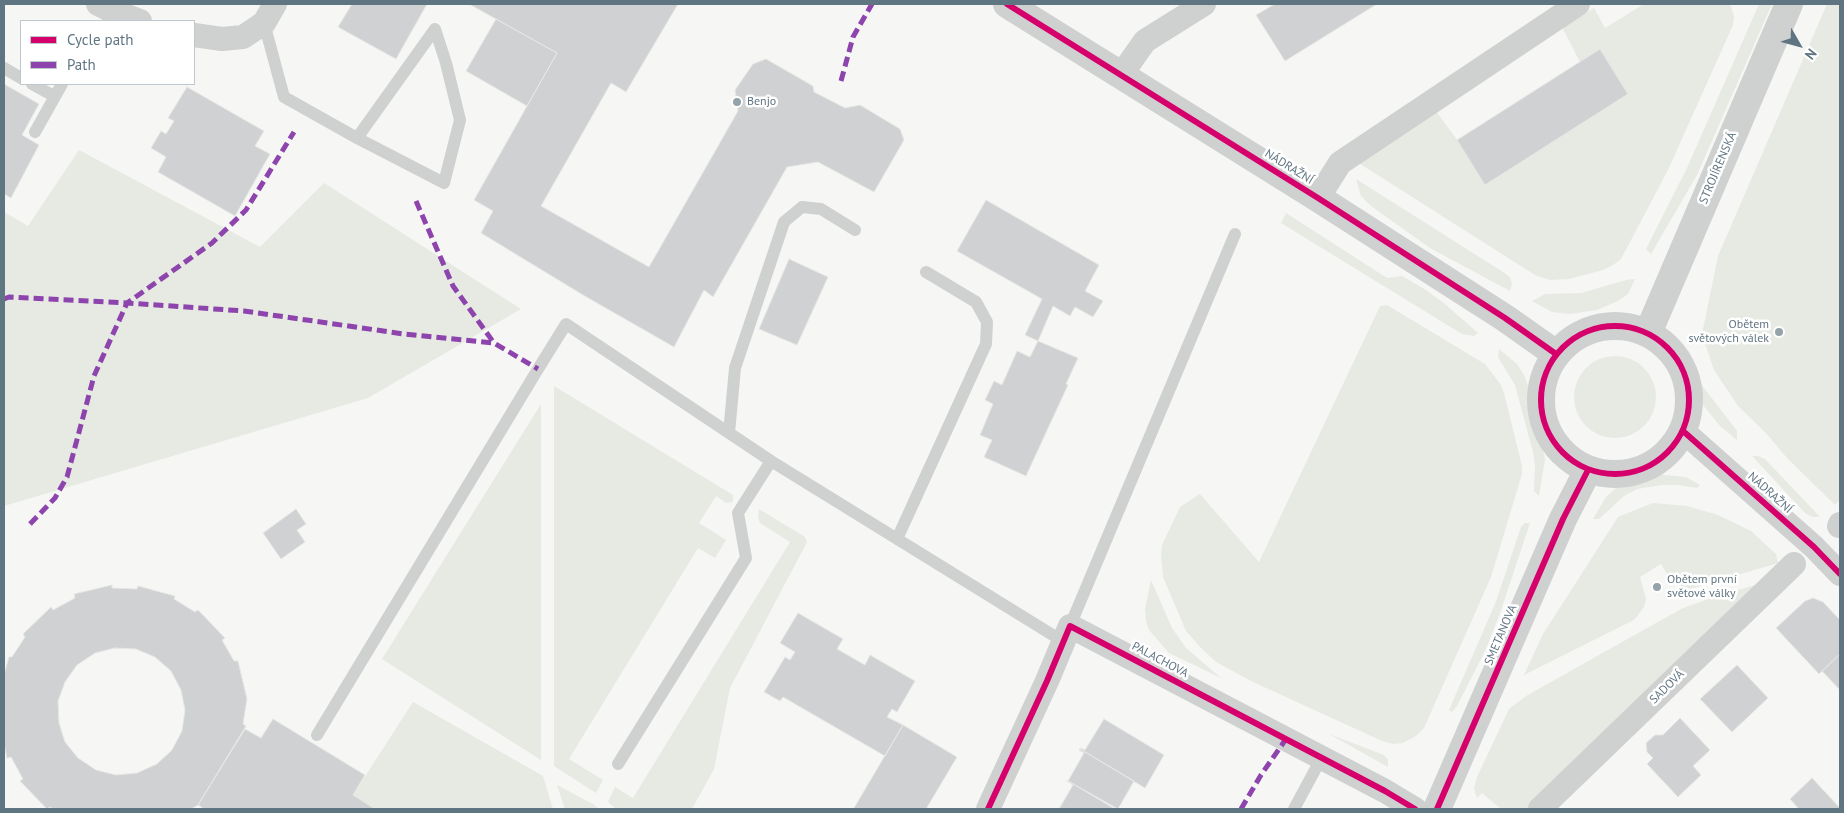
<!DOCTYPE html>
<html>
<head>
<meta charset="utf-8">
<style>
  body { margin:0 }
  #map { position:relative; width:1844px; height:813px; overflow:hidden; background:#f6f6f5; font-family:"PT Sans",sans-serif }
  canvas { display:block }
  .frame { position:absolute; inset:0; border:5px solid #607582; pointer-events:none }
  .legend { position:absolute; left:20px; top:20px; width:175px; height:65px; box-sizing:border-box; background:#fff; border:1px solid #bfc8cd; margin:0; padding:6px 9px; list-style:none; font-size:15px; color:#607582 }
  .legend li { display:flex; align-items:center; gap:10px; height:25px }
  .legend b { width:25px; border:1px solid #bfc8cd }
  .north { position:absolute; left:1774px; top:20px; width:50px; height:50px; -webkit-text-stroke:4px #fff; paint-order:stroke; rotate:128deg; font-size:14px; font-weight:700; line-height:20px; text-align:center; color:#607582 }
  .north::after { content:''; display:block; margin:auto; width:18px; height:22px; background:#607582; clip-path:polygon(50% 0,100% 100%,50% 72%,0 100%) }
</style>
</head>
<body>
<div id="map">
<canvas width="1844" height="813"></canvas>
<div class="frame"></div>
<ul class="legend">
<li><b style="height:6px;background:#d6006c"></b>Cycle path</li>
<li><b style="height:6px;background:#8e44ad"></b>Path</li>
</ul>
<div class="north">N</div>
</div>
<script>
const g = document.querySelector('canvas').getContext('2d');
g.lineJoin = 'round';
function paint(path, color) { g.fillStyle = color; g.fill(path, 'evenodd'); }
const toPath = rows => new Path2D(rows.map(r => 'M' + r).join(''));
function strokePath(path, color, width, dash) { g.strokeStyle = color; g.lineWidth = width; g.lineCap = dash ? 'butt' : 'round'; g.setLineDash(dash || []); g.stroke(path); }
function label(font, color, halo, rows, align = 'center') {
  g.font = font + ' "PT Sans",sans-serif'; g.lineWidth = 5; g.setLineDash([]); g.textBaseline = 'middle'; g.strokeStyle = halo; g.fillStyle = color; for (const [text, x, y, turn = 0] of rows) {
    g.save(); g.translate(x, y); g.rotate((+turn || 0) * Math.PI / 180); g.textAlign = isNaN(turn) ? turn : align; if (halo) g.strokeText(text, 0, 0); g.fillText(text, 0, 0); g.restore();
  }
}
const green = toPath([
  [1644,4,1730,4,1734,16,1733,25,1668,170,1621,259,1613,265,1603,270,1569,279,1550,280,1535,275,1357,162,1436,111,1457,140,1486,184,1628,94,1600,49,1580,62,1562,27,1594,8,1605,28],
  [1759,4,1772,4,1697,175,1651,254,1646,249,1687,168],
  [1827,4,1840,4,1840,500,1835,505,1787,458,1766,433,1738,406,1714,370,1702,334,1718,256],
  [79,150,260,247,324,183,521,309,368,398,4,506,4,212,28,226],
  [1356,179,1503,272,1510,277,1512,284,1510,291,1430,248,1371,206,1361,196],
  [1286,213,1387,278,1402,276,1426,290,1445,304,1478,333,1474,336,1462,334,1281,223],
  [1635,279,1628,294,1618,301,1597,310,1570,314,1552,312,1532,301,1545,294,1581,293,1626,280],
  [1387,305,1485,364,1501,385,1504,393,1522,466,1522,474,1491,577,1424,728,1416,736,1403,743,1393,744,1380,740,1253,682,1216,662,1202,649,1186,631,1163,577,1161,555,1162,545,1180,507,1200,494,1259,562,1380,306],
  [1499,349,1517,364,1524,375,1528,386,1530,418,1542,444,1545,460,1539,496,1534,491,1535,466,1533,452,1515,385,1498,357],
  '1574 397a41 41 0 1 1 82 0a41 41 0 1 1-82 0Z',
  [1695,374,1704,388,1737,431,1737,440,1720,426,1703,405],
  [554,386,733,495,733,502,726,503,716,496,699,523,726,540,715,558,698,548,569,759,603,780,596,793,554,766],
  [541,404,541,760,382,659],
  [1752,456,1758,456,1765,459,1820,517,1813,517,1806,514],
  [1653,474,1686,477,1700,485,1697,488,1677,485,1661,485,1637,489,1624,496,1599,519,1593,519,1606,497,1615,489,1627,483],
  [1653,503,1687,506,1718,515,1751,531,1776,554,1778,563,1690,589,1673,584,1661,564,1640,577,1646,599,1644,607,1634,620,1524,675,1543,634,1618,517],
  [759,509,805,537,807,542,730,688,714,769,692,809,616,809,608,802,615,787,633,798,790,542,760,523,758,517],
  [1525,523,1530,523,1499,616,1485,651,1457,706,1452,712,1449,710,1495,604,1521,527],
  [1151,580,1172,628,1186,648,1221,678,1169,653,1149,630,1146,621,1145,609],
  [1766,582,1529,809,1501,809,1482,793,1477,798,1474,789,1477,777,1509,709,1526,696,1681,609,1716,596],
  [413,702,543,776,553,809,375,809,353,795],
  [1329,734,1384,755,1388,760,1388,767],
  [557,785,593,804,599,809,565,809]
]);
const building = toPath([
  [352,4,427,4,396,59,338,27,352,4],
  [469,4,678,4,626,92,611,83,541,206,649,267,738,111,735,90,753,64,766,59,813,86,814,92,845,108,860,105,900,129,904,140,874,192,818,162,787,167,713,297,704,290,674,347,583,295,481,233,493,211,474,200,557,53,469,4],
  [1275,4,1377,4,1285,61,1256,15,1275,4],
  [496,19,557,53,527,106,466,71,496,19],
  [1600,49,1628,94,1485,185,1457,140,1600,49],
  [4,84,39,104,22,135,39,145,11,198,4,194,4,84],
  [187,87,264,131,255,146,270,154,235,216,158,172,166,157,151,148,161,131,166,134,174,121,168,118,187,87],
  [986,200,1099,265,1085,291,1103,301,1093,317,1075,307,1070,316,1053,306,1038,341,1025,335,1042,299,957,251,986,200],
  [789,259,828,277,797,345,759,329,789,259],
  [1038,341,1078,358,1066,384,1068,385,1026,476,984,457,992,440,980,435,993,404,985,400,994,381,1002,385,1017,351,1030,357,1038,341],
  [296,509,306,524,297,530,305,542,281,559,263,533,296,509],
  [112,585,112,588,137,589,138,586,175,596,174,599,195,612,198,610,225,638,222,640,234,661,238,661,247,699,243,724,246,726,198,805,191,809,53,809,50,807,47,809,20,781,23,779,11,757,7,758,4,744,4,675,9,657,12,657,25,637,23,634,51,607,53,610,75,598,74,594,112,585],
  [115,648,136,649,155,657,171,671,181,690,185,710,182,731,172,750,157,764,137,773,116,775,96,770,78,758,65,742,59,723,58,701,65,682,77,665,95,653,115,648],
  [1813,598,1823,602,1840,620,1840,654,1819,674,1776,628,1805,601,1813,598],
  [798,613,843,639,837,649,865,665,870,655,915,681,897,712,892,709,887,717,903,725,885,756,783,697,780,701,764,692,785,657,790,660,795,652,780,643,798,613],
  [1840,654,1840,690,1822,671,1840,654],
  [1737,665,1768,698,1732,732,1700,699,1737,665],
  [1680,718,1710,750,1693,766,1701,775,1678,797,1647,764,1653,758,1647,752,1646,743,1655,735,1663,735,1680,718],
  [273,719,365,775,353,795,375,809,204,809,198,805,245,729,261,738,273,719],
  [1104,719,1164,755,1145,788,1080,749,1080,748,1085,750,1104,719],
  [903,725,957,757,926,809,856,809,854,808,903,725],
  [1080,749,1134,781,1118,809,1068,781,1084,753,1079,750,1080,749],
  [1812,778,1840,808,1840,809,1799,809,1790,799,1812,778],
  [1067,781,1068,781,1115,809,1059,809,1073,785,1067,781]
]);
const service = toPath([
  [264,23,284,97,357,138,444,183,460,120,446,63,435,29,357,138],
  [4,68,21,78],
  [32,84,54,96],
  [35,132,62,84],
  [729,433,735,368,784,222,802,207,821,209,855,230],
  [897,539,986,344,987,322,976,302,926,272],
  [1070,626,1235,234],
  [317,735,538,369,566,324,771,461,1064,642],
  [618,764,746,558,738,513,771,461],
  [1294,809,1322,757]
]);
const minor = toPath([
  [98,4,108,9,140,21],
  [194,35,222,39,243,37,264,23,275,4],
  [1121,75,1145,41,1204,4],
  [1318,198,1340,163,1578,4],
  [1683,431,1814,547,1840,574],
  [1839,526,1840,524],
  [988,809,1047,681,1070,626,1385,791,1415,809],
  [1540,809,1794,564]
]);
const tertiary = toPath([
  [1007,4,1318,198,1505,318,1556,354],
  '1541 400a74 74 0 1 1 148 0a74 74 0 1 1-148 0Z',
  [1648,333,1789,4],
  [1437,809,1563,519,1588,470]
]);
const quiet = toPath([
  [841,81,853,37,872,4],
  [416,201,453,286,494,343,538,369],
  [4,299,9,297,127,303,244,311,404,334,494,343],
  [30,524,55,498,67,477,94,376,127,303,212,243,246,210,294,132],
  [1241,809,1261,775,1286,739]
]);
const cycleway = toPath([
  [1007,4,1318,198,1505,318,1556,354],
  '1541 400a74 74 0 1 1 148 0a74 74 0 1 1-148 0Z',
  [1683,431,1814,547,1840,574],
  [988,809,1047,681,1070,626,1385,791,1415,809],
  [1437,809,1563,519,1588,470]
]);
const markers = [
  [737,102,5,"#94a2aa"],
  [1779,332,5,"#94a2aa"],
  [1657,587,5,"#94a2aa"]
];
const poiNames = [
  ["Benjo",747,102],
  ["Obětem",1769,325,"right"],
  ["světových válek",1769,339,"right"],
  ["Obětem první",1667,580],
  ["světové války",1667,594]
];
const streetNames = [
  ["NÁDRAŽNÍ",1289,167,32],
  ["STROJÍRENSKÁ",1718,168,-67],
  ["NÁDRAŽNÍ",1770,493,42],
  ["SMETANOVA",1501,635,-67],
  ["PALACHOVA",1160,660,28],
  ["SADOVÁ",1667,687,-44]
];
paint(green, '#e6eae3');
paint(building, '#d0d1d2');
strokePath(building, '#e6e6e4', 1);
strokePath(service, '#cfd0d0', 12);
strokePath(minor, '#cfd0d0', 24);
strokePath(tertiary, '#cfd0d0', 28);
strokePath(quiet, '#8e44ad', 5, [10, 5]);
strokePath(cycleway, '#d6006c', 6);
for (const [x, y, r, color] of markers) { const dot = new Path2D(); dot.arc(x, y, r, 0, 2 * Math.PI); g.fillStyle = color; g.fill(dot); strokePath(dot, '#fff', 2); }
label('12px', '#607582', '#fff', poiNames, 'left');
label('12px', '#607582', '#fff', streetNames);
</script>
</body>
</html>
